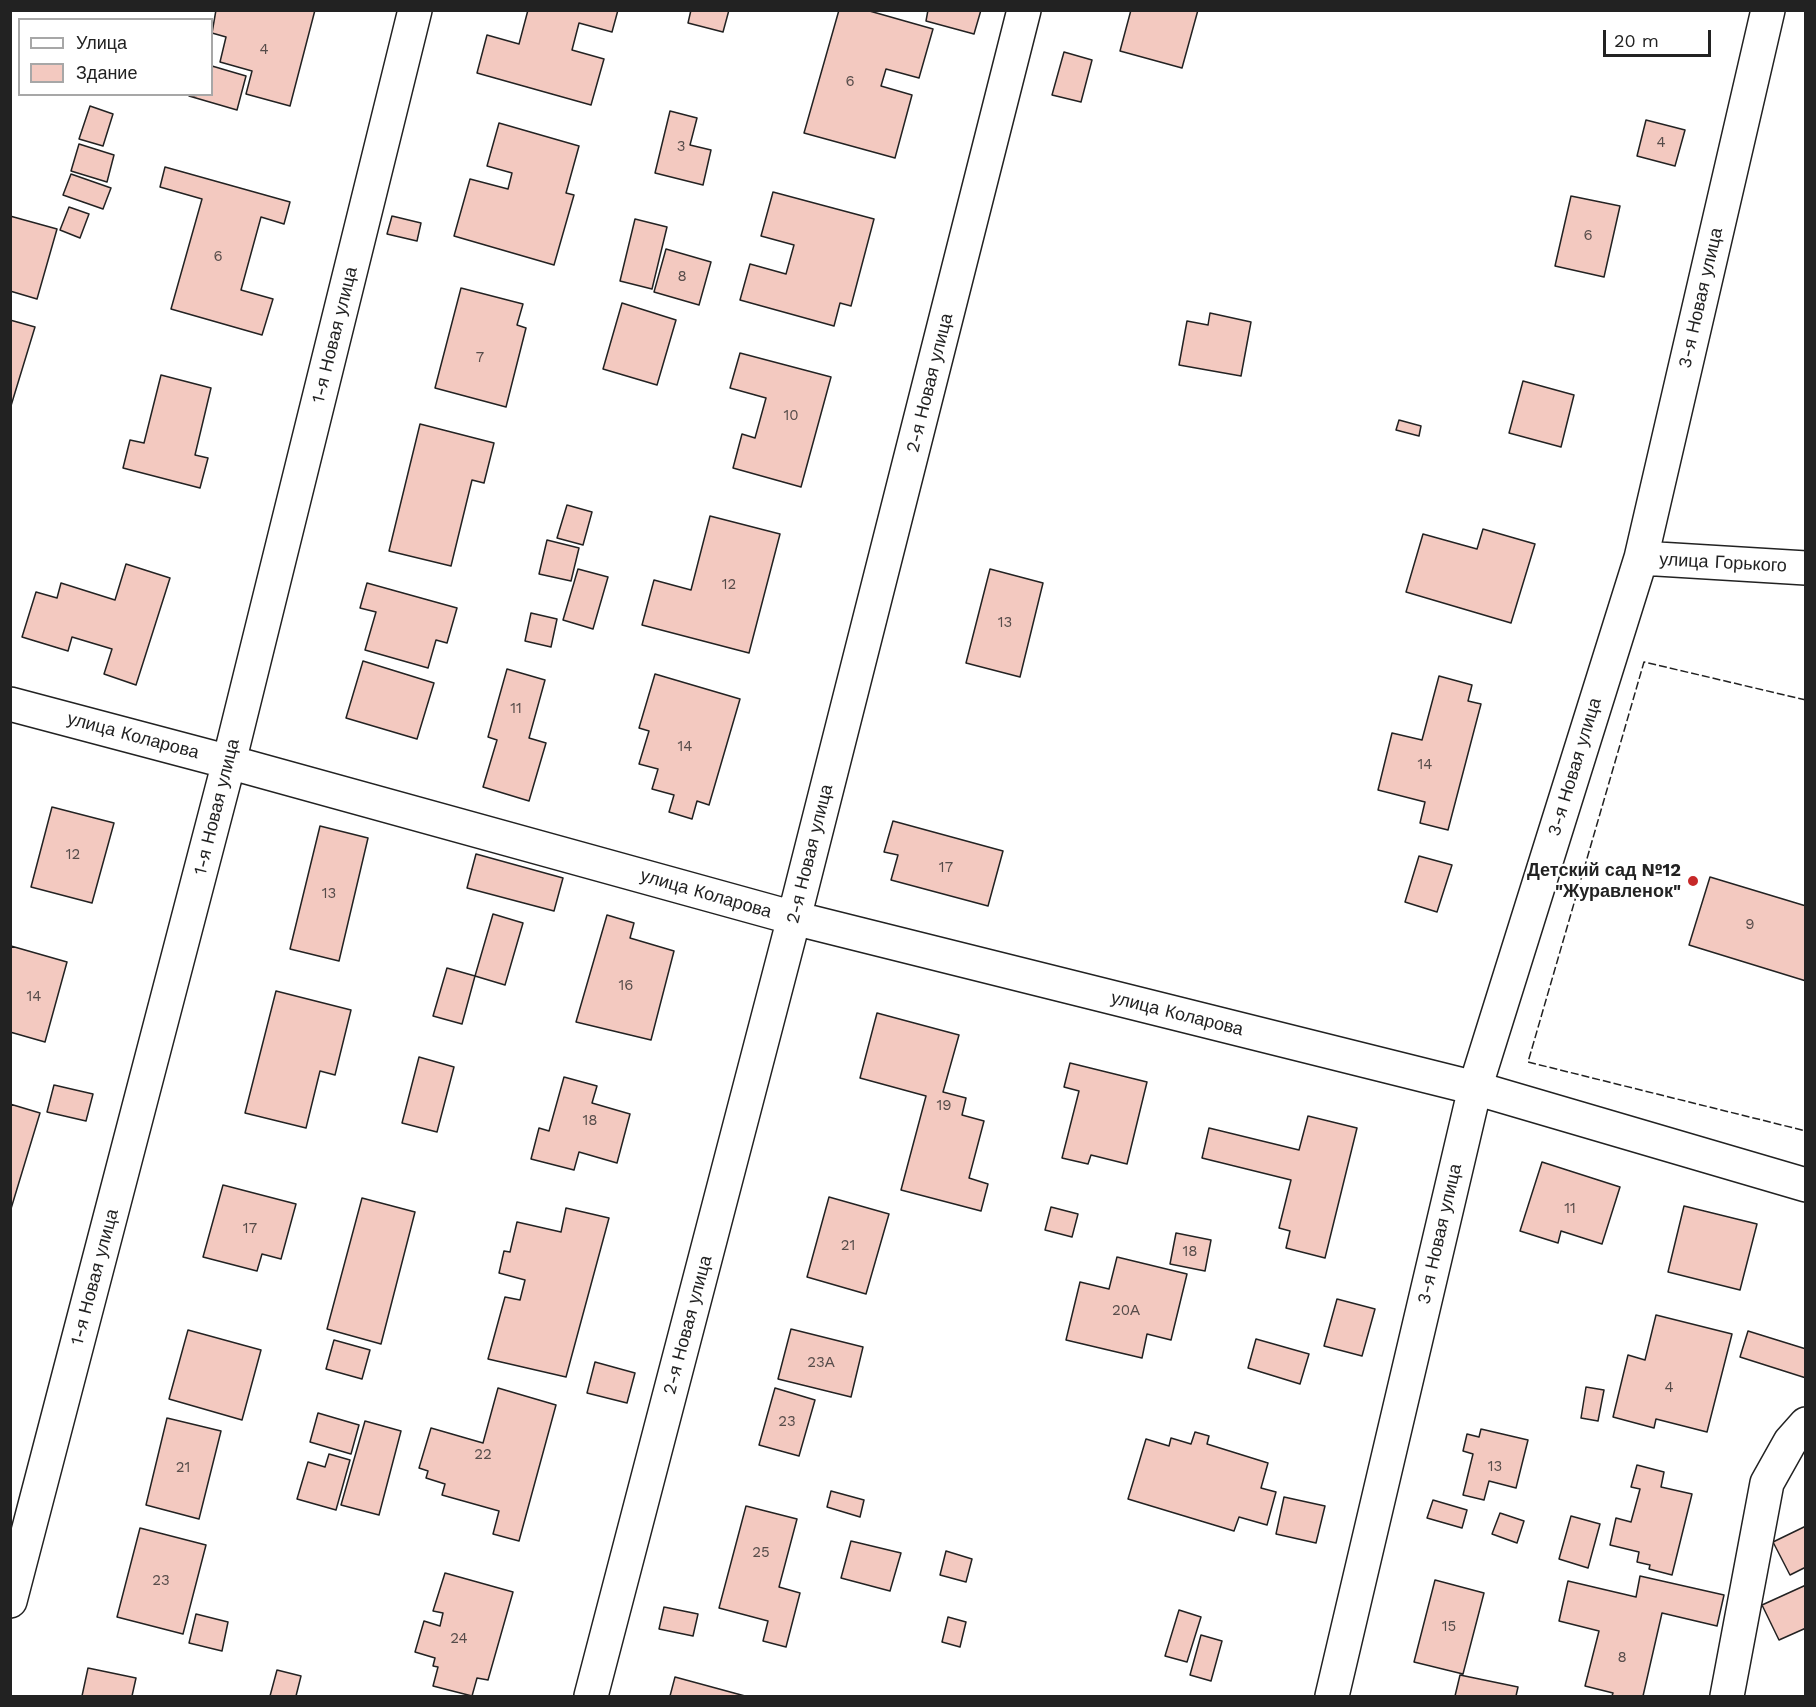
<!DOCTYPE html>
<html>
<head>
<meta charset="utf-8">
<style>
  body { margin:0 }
  #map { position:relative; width:1816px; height:1707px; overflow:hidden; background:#fff; font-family:"Work Sans",sans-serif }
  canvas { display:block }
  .frame { position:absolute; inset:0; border:12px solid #222; pointer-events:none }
  .legend { position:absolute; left:18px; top:18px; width:195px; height:78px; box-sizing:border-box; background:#fff; border:2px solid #a7a7a7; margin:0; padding:8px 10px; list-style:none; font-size:18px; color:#222 }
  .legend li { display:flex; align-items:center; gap:12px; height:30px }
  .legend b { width:30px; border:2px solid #a7a7a7 }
  .scale { position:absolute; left:1603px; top:30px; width:108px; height:27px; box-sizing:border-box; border:3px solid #222; border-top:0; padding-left:8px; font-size:18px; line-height:21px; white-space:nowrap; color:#222; -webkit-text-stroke:4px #fff; paint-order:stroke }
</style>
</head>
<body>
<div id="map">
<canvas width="1816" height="1707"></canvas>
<div class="frame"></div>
<ul class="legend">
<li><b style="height:8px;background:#fff"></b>Улица</li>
<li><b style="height:16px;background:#f3c9c0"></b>Здание</li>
</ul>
<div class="scale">20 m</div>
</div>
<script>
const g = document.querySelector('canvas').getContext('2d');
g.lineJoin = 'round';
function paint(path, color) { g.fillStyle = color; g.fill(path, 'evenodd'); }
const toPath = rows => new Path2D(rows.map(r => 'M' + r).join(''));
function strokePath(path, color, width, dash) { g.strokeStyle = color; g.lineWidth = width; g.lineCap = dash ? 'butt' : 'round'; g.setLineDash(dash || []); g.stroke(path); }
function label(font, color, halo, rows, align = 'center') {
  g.font = font + ' "Work Sans",sans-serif'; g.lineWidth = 4.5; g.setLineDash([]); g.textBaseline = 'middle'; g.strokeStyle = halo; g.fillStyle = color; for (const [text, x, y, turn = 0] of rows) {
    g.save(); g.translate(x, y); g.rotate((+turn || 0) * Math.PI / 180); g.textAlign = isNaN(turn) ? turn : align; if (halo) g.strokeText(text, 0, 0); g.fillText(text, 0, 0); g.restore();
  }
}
const building = toPath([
  [216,10,315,10,290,106,246,94,252,71,220,62,226,37,212,33,216,10],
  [528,10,618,10,612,32,579,23,572,50,604,59,591,105,477,73,487,35,519,44,528,10],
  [691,10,729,10,723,32,688,23,691,10],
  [839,10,866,10,933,29,919,78,886,69,881,86,912,95,895,158,804,133,839,10],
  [928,10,981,10,974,34,926,21,928,10],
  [1131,10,1198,10,1182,68,1120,51,1131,10],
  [1064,52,1092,60,1081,102,1052,95,1064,52],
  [212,66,246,76,237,110,189,96,212,94,212,66],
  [90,106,113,114,103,146,79,139,90,106],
  [670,111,697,118,690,145,711,150,703,185,655,173,670,111],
  [1646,120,1685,130,1675,166,1637,156,1646,120],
  [499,123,579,146,566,193,574,195,554,265,454,236,470,179,508,189,512,173,487,166,499,123],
  [79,144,114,155,107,182,71,171,79,144],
  [165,167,290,202,284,224,261,217,241,290,273,299,262,335,171,309,202,199,160,187,165,167],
  [71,174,111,188,103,209,63,195,71,174],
  [773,192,874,219,851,306,840,303,834,326,740,300,750,264,786,274,794,245,761,236,773,192],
  [1571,196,1620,206,1604,277,1555,266,1571,196],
  [69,207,89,214,80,238,60,230,69,207],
  [10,216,57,229,37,299,10,291,10,216],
  [392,216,421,223,417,241,387,234,392,216],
  [635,219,667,227,652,289,620,281,635,219],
  [666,249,711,262,699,305,654,292,666,249],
  [461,288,523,304,517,325,526,328,506,407,435,388,461,288],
  [622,303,676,320,657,385,603,369,622,303],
  [1210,313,1251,322,1241,376,1179,365,1187,321,1208,325,1210,313],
  [10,320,35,327,10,409,10,320],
  [740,353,831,377,801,487,733,468,742,434,755,438,766,398,730,388,740,353],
  [161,375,211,388,195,455,208,458,200,488,123,468,130,440,144,443,161,375],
  [1523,381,1574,395,1561,447,1509,433,1523,381],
  [1399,420,1421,426,1419,436,1396,430,1399,420],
  [420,424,494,443,484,483,472,480,451,566,389,551,420,424],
  [567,505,592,512,583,545,557,538,567,505],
  [710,516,780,534,749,653,642,625,654,580,691,590,710,516],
  [1483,529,1535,544,1511,623,1406,592,1423,534,1477,549,1483,529],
  [547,540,579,548,571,581,539,574,547,540],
  [126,564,170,578,136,685,104,674,112,649,72,637,68,651,22,637,36,592,57,598,61,583,115,600,126,564],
  [578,569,608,577,593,629,563,620,578,569],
  [990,569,1043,583,1020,677,966,663,990,569],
  [367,583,457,608,447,643,436,640,428,668,365,650,376,612,360,608,367,583],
  [531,613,557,619,551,647,525,641,531,613],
  [363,661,434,683,417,739,346,718,363,661],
  [507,669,545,680,529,738,546,743,529,801,483,787,497,740,488,737,507,669],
  [655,674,740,699,709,805,697,801,692,819,669,812,674,795,652,789,658,769,639,764,649,731,639,728,655,674],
  [1439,676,1472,685,1468,701,1481,704,1448,830,1420,823,1425,802,1378,790,1392,733,1422,740,1439,676],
  [52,807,114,823,92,903,31,887,52,807],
  [893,821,1003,851,988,906,891,880,898,855,884,852,893,821],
  [320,826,368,838,339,961,290,949,320,826],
  [476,854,563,878,554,911,467,888,476,854],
  [1419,856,1452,865,1437,912,1405,902,1419,856],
  [1710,877,1806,906,1806,981,1689,945,1710,877],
  [493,914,523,923,505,985,475,976,493,914],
  [607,915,634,923,630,938,674,951,651,1040,576,1022,607,915],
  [11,946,67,962,45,1042,10,1032,11,946],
  [447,968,475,976,462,1024,433,1016,447,968],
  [276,991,351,1010,335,1075,320,1071,306,1128,245,1113,276,991],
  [877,1013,959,1035,943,1092,966,1098,962,1115,984,1121,969,1178,988,1184,981,1211,901,1190,926,1096,860,1078,877,1013],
  [419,1057,454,1067,437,1132,402,1123,419,1057],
  [1070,1063,1147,1082,1127,1164,1091,1155,1088,1164,1062,1158,1079,1091,1064,1087,1070,1063],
  [564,1077,597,1086,592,1103,630,1114,617,1163,579,1152,574,1170,531,1159,539,1128,549,1131,564,1077],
  [54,1085,93,1094,86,1121,47,1112,54,1085],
  [10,1104,40,1113,10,1212,10,1104],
  [1308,1116,1357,1128,1325,1258,1286,1248,1290,1231,1279,1228,1291,1180,1202,1158,1209,1128,1299,1150,1308,1116],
  [1542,1162,1620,1187,1602,1244,1561,1231,1558,1243,1520,1231,1542,1162],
  [223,1185,296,1204,281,1259,262,1254,257,1271,203,1257,223,1185],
  [829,1197,889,1214,866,1294,807,1277,829,1197],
  [362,1198,415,1212,381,1344,327,1329,362,1198],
  [1684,1206,1757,1224,1740,1290,1668,1272,1684,1206],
  [1051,1207,1078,1214,1072,1237,1045,1230,1051,1207],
  [566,1208,609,1218,566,1377,488,1359,505,1297,520,1300,525,1280,499,1273,504,1251,510,1252,517,1222,561,1232,566,1208],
  [1176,1233,1211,1240,1205,1271,1170,1264,1176,1233],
  [1117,1257,1187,1274,1171,1340,1147,1334,1142,1358,1066,1340,1080,1282,1109,1289,1117,1257],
  [1337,1299,1375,1309,1362,1356,1324,1346,1337,1299],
  [1656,1315,1732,1334,1707,1432,1656,1419,1654,1428,1613,1417,1628,1355,1645,1360,1656,1315],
  [791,1329,863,1347,851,1397,778,1379,791,1329],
  [188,1330,261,1350,242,1420,169,1399,188,1330],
  [1748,1331,1806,1349,1806,1378,1740,1357,1748,1331],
  [1256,1339,1309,1354,1300,1384,1248,1368,1256,1339],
  [334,1340,370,1350,362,1379,326,1369,334,1340],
  [595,1362,635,1373,627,1403,587,1393,595,1362],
  [1586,1387,1604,1390,1598,1421,1581,1418,1586,1387],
  [498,1388,556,1405,519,1541,493,1534,499,1511,442,1495,445,1484,426,1478,428,1471,419,1468,431,1428,483,1443,498,1388],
  [775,1388,815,1400,799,1456,759,1445,775,1388],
  [318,1413,359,1425,351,1454,310,1442,318,1413],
  [167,1418,221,1431,199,1519,146,1505,167,1418],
  [365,1421,401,1431,379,1515,341,1505,365,1421],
  [1481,1429,1528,1440,1516,1488,1489,1481,1484,1500,1463,1495,1473,1454,1463,1451,1467,1434,1479,1437,1481,1429],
  [1195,1432,1209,1436,1207,1444,1268,1463,1261,1488,1276,1492,1267,1525,1239,1517,1234,1531,1128,1499,1146,1439,1169,1446,1171,1438,1191,1444,1195,1432],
  [329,1454,350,1460,336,1510,297,1499,308,1462,325,1467,329,1454],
  [1637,1465,1664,1472,1661,1487,1692,1494,1672,1575,1649,1569,1650,1565,1637,1562,1639,1552,1610,1545,1616,1518,1631,1522,1640,1489,1631,1487,1637,1465],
  [831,1491,864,1500,860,1517,827,1507,831,1491],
  [1284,1497,1325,1506,1316,1543,1276,1534,1284,1497],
  [1433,1500,1467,1510,1462,1528,1427,1518,1433,1500],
  [746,1506,797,1519,779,1587,800,1593,786,1647,763,1641,768,1621,719,1608,746,1506],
  [1500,1513,1524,1521,1517,1543,1492,1534,1500,1513],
  [1571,1516,1600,1524,1588,1568,1559,1559,1571,1516],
  [1806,1526,1806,1567,1790,1575,1773,1542,1806,1526],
  [140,1528,206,1545,183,1634,117,1617,140,1528],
  [851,1541,901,1553,890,1591,841,1578,851,1541],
  [946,1551,972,1559,966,1582,940,1575,946,1551],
  [445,1573,513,1592,488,1680,477,1678,472,1696,433,1686,438,1667,433,1666,435,1658,415,1652,424,1621,440,1626,443,1613,433,1611,445,1573],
  [1640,1576,1724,1595,1717,1626,1662,1613,1643,1696,1612,1696,1613,1693,1585,1686,1599,1631,1559,1621,1568,1581,1636,1597,1640,1576],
  [1435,1580,1484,1593,1463,1674,1414,1662,1435,1580],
  [1806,1585,1806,1628,1779,1640,1762,1605,1806,1585],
  [664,1607,698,1614,693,1636,659,1629,664,1607],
  [1179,1610,1201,1617,1187,1662,1165,1656,1179,1610],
  [196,1614,228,1622,222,1651,189,1643,196,1614],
  [948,1617,966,1622,960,1647,942,1642,948,1617],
  [1201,1635,1222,1641,1211,1681,1190,1675,1201,1635],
  [88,1668,136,1678,132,1696,82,1696,88,1668],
  [277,1670,301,1676,296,1696,270,1696,277,1670],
  [1460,1675,1518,1687,1516,1696,1455,1696,1460,1675],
  [675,1677,745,1696,670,1696,675,1677]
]);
const minor = toPath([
  [1641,558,1806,568],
  [10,704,229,762,794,918,1475,1088,1806,1185],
  [10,1601,229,762,415,10],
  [591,1696,794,918,1024,10],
  [1332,1696,1475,1088,1641,558,1768,10],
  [1727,1696,1767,1483,1790,1442,1806,1424]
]);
const fence = toPath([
  [1806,700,1644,662,1528,1062,1806,1131]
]);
const markers = [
  [1693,881,6,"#c62828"]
];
const numberNames = [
  ["4",264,50],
  ["6",850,82],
  ["4",1661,143],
  ["3",681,147],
  ["6",1588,236],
  ["6",218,257],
  ["8",682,277],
  ["7",480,358],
  ["10",791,416],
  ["12",729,585],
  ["13",1005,623],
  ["11",516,709],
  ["14",685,747],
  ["14",1425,765],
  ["12",73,855],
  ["17",946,868],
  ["13",329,894],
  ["9",1750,925],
  ["16",626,986],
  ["14",34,997],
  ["19",944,1106],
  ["18",590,1121],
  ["11",1570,1209],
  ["17",250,1229],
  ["21",848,1246],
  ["18",1190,1252],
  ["20А",1126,1311],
  ["23А",821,1363],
  ["4",1669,1388],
  ["23",787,1422],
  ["22",483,1455],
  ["13",1495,1467],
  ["21",183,1468],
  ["25",761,1553],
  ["23",161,1581],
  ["15",1449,1627],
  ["24",459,1639],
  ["8",1622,1658]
];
const streetNames = [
  ["3-я Новая улица",1701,298,-77],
  ["1-я Новая улица",335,335,-76],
  ["2-я Новая улица",930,383,-76],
  ["улица Горького",1723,563,3],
  ["улица Коларова",133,736,15],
  ["3-я Новая улица",1575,767,-73],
  ["1-я Новая улица",217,807,-76],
  ["2-я Новая улица",810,854,-76],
  ["улица Коларова",706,894,16],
  ["улица Коларова",1177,1014,14],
  ["3-я Новая улица",1440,1234,-77],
  ["1-я Новая улица",95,1277,-75],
  ["2-я Новая улица",688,1325,-75]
];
const poiNames = [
  ["Детский сад №12",1681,871],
  ["\"Журавленок\"",1681,892]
];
paint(building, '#f3c9c0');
strokePath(building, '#222', 1.5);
strokePath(minor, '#222', 36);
strokePath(minor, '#fff', 33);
strokePath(fence, '#222', 1.5, [8, 3]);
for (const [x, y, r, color] of markers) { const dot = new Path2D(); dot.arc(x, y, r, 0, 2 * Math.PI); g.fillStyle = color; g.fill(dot); strokePath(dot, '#fff', 2); }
label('15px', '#564c4a', null, numberNames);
label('18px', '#222', '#fff', streetNames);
label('bold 18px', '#222', '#fff', poiNames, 'right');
</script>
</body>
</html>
